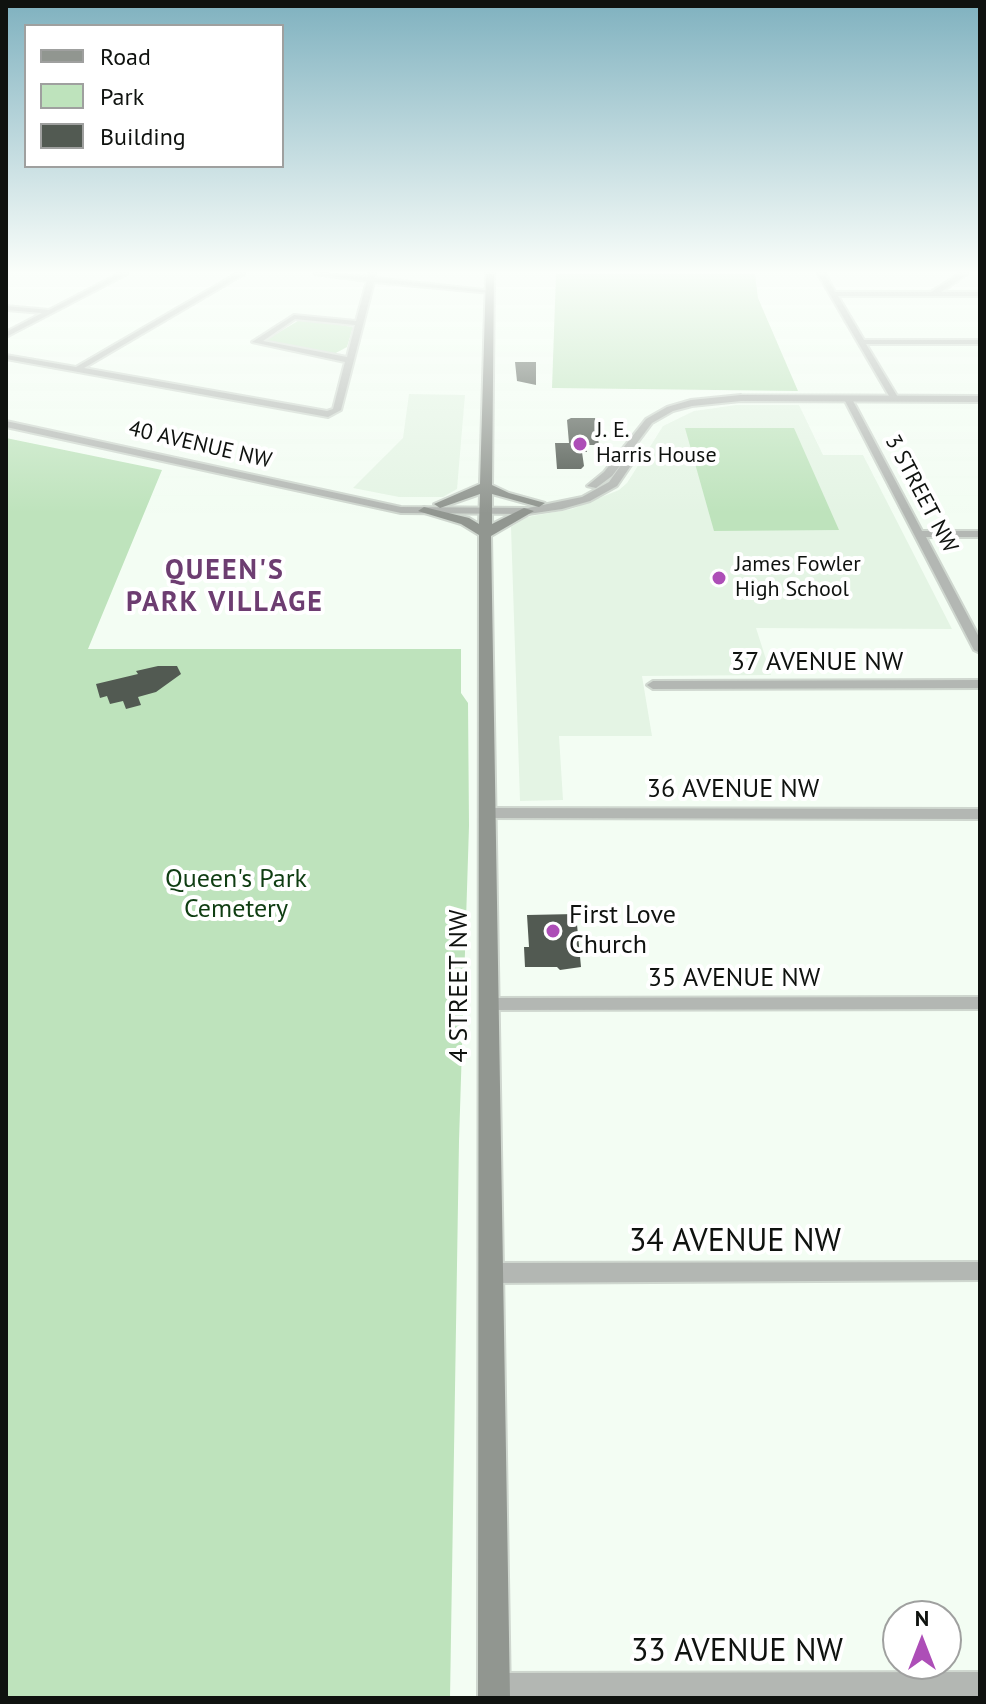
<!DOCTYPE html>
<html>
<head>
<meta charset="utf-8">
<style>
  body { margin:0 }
  #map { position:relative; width:986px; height:1704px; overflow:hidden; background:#f3fdf3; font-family:"PT Sans",sans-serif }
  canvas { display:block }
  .frame { position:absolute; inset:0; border:8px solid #0f120f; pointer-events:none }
  .legend { position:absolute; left:24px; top:24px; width:260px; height:144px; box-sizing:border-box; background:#fff; border:2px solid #9fa09f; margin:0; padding:10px 14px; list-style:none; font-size:24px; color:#0f120f }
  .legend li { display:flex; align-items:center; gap:16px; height:40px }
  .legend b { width:40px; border:2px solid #9fa09f }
  .north { position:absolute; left:882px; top:1600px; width:80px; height:80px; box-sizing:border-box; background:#fff; border:2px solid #9fa09f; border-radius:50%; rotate:0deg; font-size:22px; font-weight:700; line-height:32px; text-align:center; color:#0f120f }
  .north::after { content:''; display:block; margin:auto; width:28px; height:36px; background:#ad4eb7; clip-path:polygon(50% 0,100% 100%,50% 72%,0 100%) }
</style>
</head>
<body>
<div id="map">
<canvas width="986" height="1704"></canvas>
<div class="frame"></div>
<ul class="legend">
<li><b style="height:10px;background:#919690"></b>Road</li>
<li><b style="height:22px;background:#bee3bc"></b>Park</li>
<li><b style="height:22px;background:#525a52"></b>Building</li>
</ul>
<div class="north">N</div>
</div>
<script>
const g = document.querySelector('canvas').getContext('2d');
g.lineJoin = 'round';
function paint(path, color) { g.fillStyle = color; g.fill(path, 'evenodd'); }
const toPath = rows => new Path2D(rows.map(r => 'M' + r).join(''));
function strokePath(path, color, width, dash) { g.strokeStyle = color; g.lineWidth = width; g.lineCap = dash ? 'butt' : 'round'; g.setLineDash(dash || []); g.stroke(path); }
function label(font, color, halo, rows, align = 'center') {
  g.font = font + ' "PT Sans",sans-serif'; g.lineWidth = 8; g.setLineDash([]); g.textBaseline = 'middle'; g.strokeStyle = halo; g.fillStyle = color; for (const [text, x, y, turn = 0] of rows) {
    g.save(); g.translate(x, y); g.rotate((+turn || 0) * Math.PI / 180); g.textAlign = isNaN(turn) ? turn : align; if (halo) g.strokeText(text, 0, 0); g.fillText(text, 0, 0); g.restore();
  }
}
const built = toPath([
  [409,394,465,395,457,489,443,497,399,497,353,488,403,438],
  [736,405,799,405,823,455,863,455,952,629,756,628,771,675,642,676,652,736,559,736,563,800,520,801,511,527,527,517,572,509,619,490,627,483,663,426,694,411]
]);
const green = toPath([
  [556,274,755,274,758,298,798,391,552,388],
  [301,319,353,327,347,347,334,354,267,343,266,340],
  [685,428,794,428,839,530,714,531],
  [6,438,162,470,88,649,461,649,461,693,468,703,469,826,459,1141,450,1698,6,1698]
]);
const building = toPath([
  [515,362,536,362,536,385,517,381],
  [571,418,595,418,599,445,586,445,587,452,582,452,584,466,581,469,557,469,555,443,569,443,567,420],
  [158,666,177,666,181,674,156,692,138,697,141,705,126,709,123,701,110,704,107,696,100,698,96,684,138,674,136,671],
  [576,914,581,967,560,970,557,967,525,967,524,947,529,947,527,915]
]);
const minor = toPath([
  [118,274,127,274,6,337,6,332,42,313,6,310,6,306,49,310,118,274],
  [236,274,244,274,84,368,327,411,333,409,345,362,252,342,294,315,356,321,367,281,315,274,368,277,369,274,375,274,375,278,494,291,490,293,374,282,341,410,328,417,6,359,6,355,76,367,236,274],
  [295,319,355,325,347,357,263,341,295,319],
  [818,274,825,274,835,292,931,292,959,274,967,274,941,292,980,292,980,296,838,296,864,340,980,340,980,344,866,344,899,399,892,401,818,274],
  [848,396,852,399,922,531,980,531,980,537,926,537,980,639,980,653,974,650,844,399,848,396],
  [980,680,980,688,653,689,647,685,653,681,980,680],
  [486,808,980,809,980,819,486,818,479,813,486,808],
  [980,997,980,1009,489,1010,483,1009,481,1004,483,999,489,998,980,997],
  [980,1262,980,1280,490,1283,483,1280,480,1273,483,1266,490,1263,980,1262],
  [980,1672,980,1696,494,1697,485,1694,482,1685,485,1676,494,1673,980,1672]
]);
const tertiary = toPath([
  [741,395,980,396,980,402,741,401,692,406,673,411,652,423,631,451,636,458,617,486,590,501,562,509,528,514,401,513,6,427,6,421,401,507,528,508,582,497,609,482,626,458,612,476,596,488,587,486,604,472,646,419,667,407,691,400,741,395]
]);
const secondary = toPath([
  [486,274,494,274,492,485,509,493,545,503,539,507,492,494,492,524,524,508,534,511,491,536,510,1698,478,1698,479,535,461,524,418,511,424,507,469,518,479,524,480,494,440,508,434,504,480,484,486,274]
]);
const markers = [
  [580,444,8,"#ad4eb7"],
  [719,578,8,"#ad4eb7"],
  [553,931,8,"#ad4eb7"]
];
const farPoinames = [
  ["J. E.",596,431],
  ["Harris House",596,456],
  ["James Fowler",735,565],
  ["High School",735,590]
];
const farStreetnames = [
  ["40 AVENUE NW",200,445,13],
  ["3 STREET NW",921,494,62]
];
const streetNames = [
  ["37 AVENUE NW",817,663],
  ["36 AVENUE NW",733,790],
  ["35 AVENUE NW",734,979],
  ["4 STREET NW",460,986,-90]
];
const parkNames = [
  ["Queen's Park",236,880],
  ["Cemetery",236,910]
];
const poiNames = [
  ["First Love",569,916],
  ["Church",569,946]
];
const farDistrictnames = [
  ["QUEEN'S",225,571],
  ["PARK VILLAGE",225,603]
];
const nearStreetnames = [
  ["34 AVENUE NW",735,1242],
  ["33 AVENUE NW",737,1652]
];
paint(built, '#e4f4e4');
paint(green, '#bee3bc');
paint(building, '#525a52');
strokePath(minor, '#cfd7cf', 4);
strokePath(tertiary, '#cfd7cf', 4);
strokePath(secondary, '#cfd7cf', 4);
paint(minor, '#b3b7b3');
paint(tertiary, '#b3b7b3');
paint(secondary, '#919690');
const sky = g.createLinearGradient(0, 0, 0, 513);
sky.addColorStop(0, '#7fb1bf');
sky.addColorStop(0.53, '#fafefa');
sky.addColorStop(1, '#fafefa00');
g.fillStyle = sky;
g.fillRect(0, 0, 986, 513);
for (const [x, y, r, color] of markers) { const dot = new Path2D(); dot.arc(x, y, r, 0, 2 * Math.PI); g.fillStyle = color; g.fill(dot); strokePath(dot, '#fff', 3); }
label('22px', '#0f120f', '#fff', farPoinames, 'left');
label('22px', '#0f120f', '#fff', farStreetnames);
label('26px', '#0f120f', '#fff', streetNames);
label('26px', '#0f3d12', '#fff', parkNames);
label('26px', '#0f120f', '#fff', poiNames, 'left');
g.letterSpacing = '2px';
label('bold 28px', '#6d3d71', '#fff', farDistrictnames);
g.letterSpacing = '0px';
label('32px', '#0f120f', '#fff', nearStreetnames);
</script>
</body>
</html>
